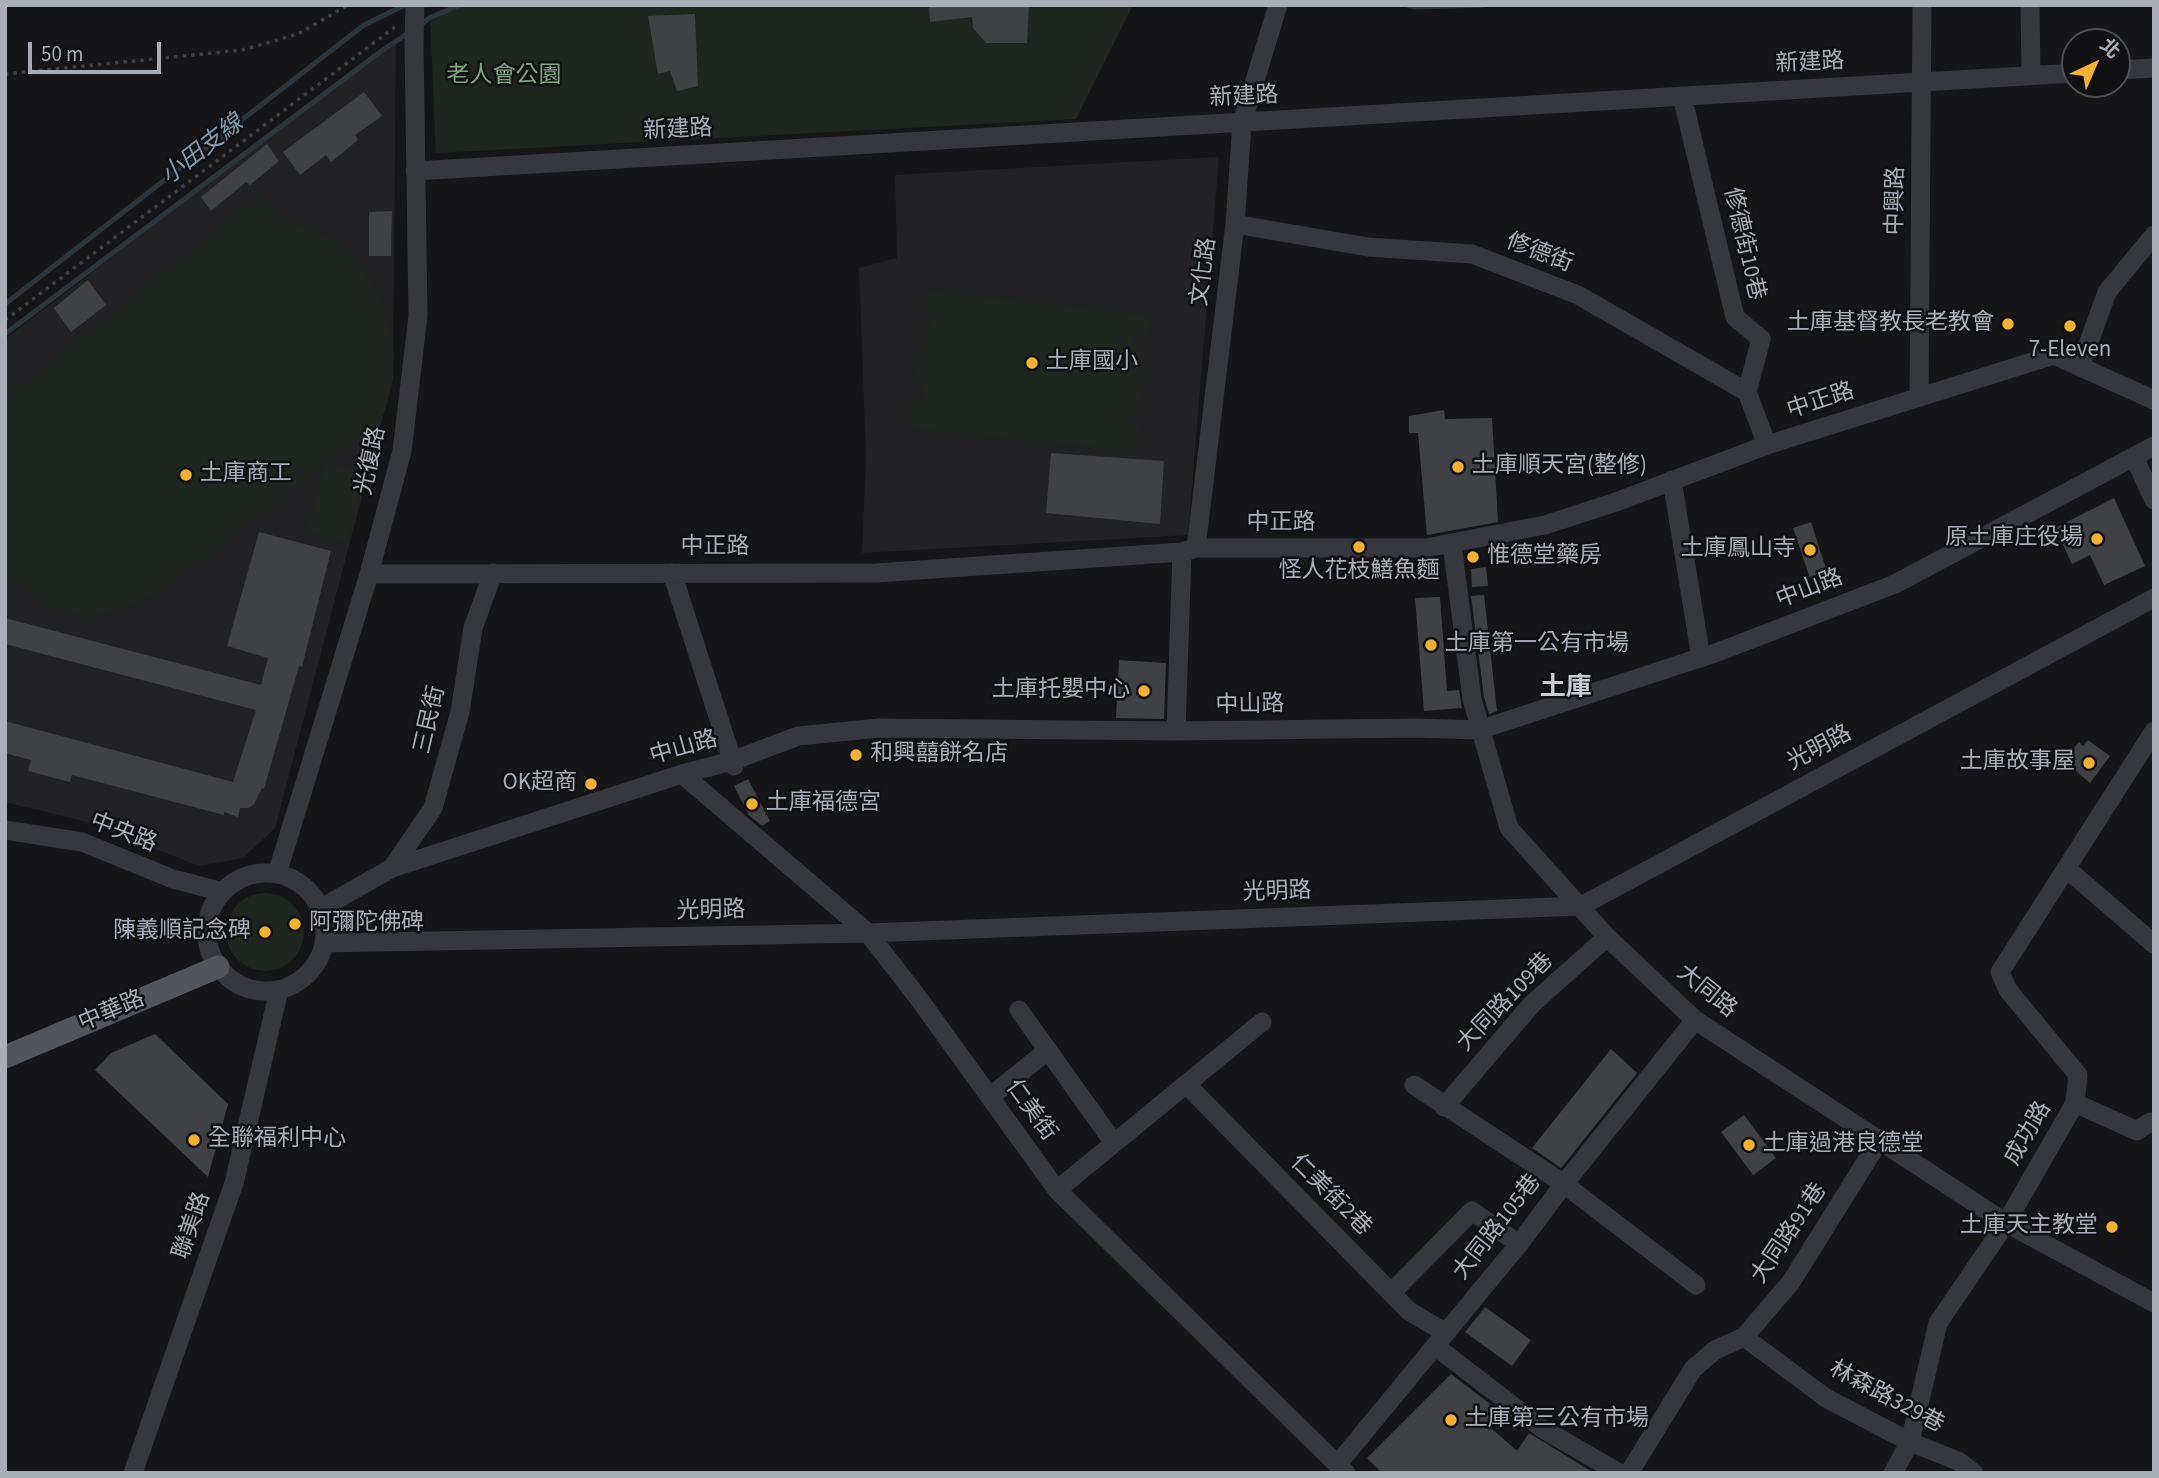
<!DOCTYPE html>
<html>
<head>
<meta charset="utf-8">
<style>
  body { margin:0 }
  #map { position:relative; width:2159px; height:1478px; overflow:hidden; background:#161618; font-family:"Source Sans 3","Noto Sans TC",sans-serif }
  canvas { display:block }
  .frame { position:absolute; inset:0; border:7px solid #a8adb8; pointer-events:none }
  .north { position:absolute; left:2061px; top:28px; width:70px; height:70px; box-sizing:border-box; background:#111113; border:2px solid #4d4f55; border-radius:50%; rotate:44deg; font-size:19px; font-weight:700; line-height:28px; text-align:center; color:#a8adb8 }
  .north::after { content:''; display:block; margin:auto; width:24px; height:32px; background:#f2b134; clip-path:polygon(50% 0,100% 100%,50% 72%,0 100%) }
  .scale { position:absolute; left:28px; top:42px; width:133px; height:32px; box-sizing:border-box; border:4px solid #a8adb8; border-top:0; padding-left:9px; font-size:21px; line-height:24px; white-space:nowrap; color:#a8adb8; -webkit-text-stroke:5px #111113; paint-order:stroke }
</style>
</head>
<body>
<div id="map">
<canvas width="2159" height="1478"></canvas>
<div class="frame"></div>
<div class="north">北</div>
<div class="scale">50 m</div>
</div>
<script>
const g = document.querySelector('canvas').getContext('2d');
g.lineJoin = 'round';
function paint(path, color) { g.fillStyle = color; g.fill(path, 'evenodd'); }
const toPath = rows => new Path2D(rows.map(r => 'M' + r).join(''));
function strokePath(path, color, width, dash) { g.strokeStyle = color; g.lineWidth = width; g.lineCap = dash ? 'butt' : 'round'; g.setLineDash(dash || []); g.stroke(path); }
function label(font, color, halo, rows, align = 'center') {
  g.font = font + ' "Source Sans 3","Noto Sans TC",sans-serif'; g.lineWidth = 5; g.setLineDash([]); g.textBaseline = 'middle'; g.strokeStyle = halo; g.fillStyle = color; for (const [text, x, y, turn = 0] of rows) {
    g.save(); g.translate(x, y); g.rotate((+turn || 0) * Math.PI / 180); g.textAlign = isNaN(turn) ? turn : align; if (halo) g.strokeText(text, 0, 0); g.fillText(text, 0, 0); g.restore();
  }
}
const built = toPath([
  [396,40,393,378,275,828,243,858,199,866,87,822,5,802,5,339],
  [1219,157,1188,535,862,553,866,457,859,268,897,258,895,175]
]);
const green = toPath([
  [455,5,1133,5,1076,119,436,153,430,18],
  [261,196,281,220,307,228,332,240,353,259,374,287,384,308,394,354,393,378,385,411,370,430,326,462,365,474,347,542,307,531,325,463,154,594,128,607,88,617,53,607,5,573,5,400],
  [927,291,1150,316,1148,336,1131,335,1138,347,1144,366,1144,385,1139,402,1122,422,1139,423,1138,451,910,428,914,400,927,402,917,376,921,338,937,315,925,313],
  '226 932a39 39 0 1 1 78 0a39 39 0 1 1-78 0Z'
]);
const stream = toPath([
  [1407,5,1415,7,1483,5],
  [419,26,431,17,460,5],
  [5,304,364,25,405,5],
  [5,334,380,52,411,31]
]);
const building = toPath([
  [929,5,1029,5,1027,43,986,43,973,28,972,17,930,22],
  [695,14,698,86,677,91,670,71,658,74,648,16],
  [364,92,382,116,355,135,358,140,331,162,326,155,300,175,283,152],
  [267,144,279,161,250,185,246,182,211,211,201,197],
  [392,211,391,256,369,256,369,212],
  [88,280,106,305,71,332,54,308],
  [1444,410,1445,419,1492,418,1498,522,1427,535,1418,433,1409,433,1409,416],
  [1051,453,1164,461,1160,524,1046,513],
  [2114,498,2145,566,2104,585,2090,555,2072,564,2055,528],
  [1811,522,1827,572,1810,578,1793,528],
  [259,532,331,551,302,667,299,666,264,789,262,788,254,804,249,808,240,808,238,817,224,812,224,815,72,775,70,782,28,771,31,760,5,753,5,721,233,782,256,710,5,644,5,618,261,685,268,658,227,646],
  [1486,567,1488,586,1472,587,1471,569],
  [1484,595,1497,711,1489,714,1484,697,1471,596],
  [1440,597,1447,691,1459,690,1462,708,1424,711,1415,598],
  [1119,660,1166,663,1164,719,1116,718],
  [2088,740,2110,756,2090,783,2070,766,2076,759,2068,755,2079,742,2083,746],
  [748,779,770,821,762,826,749,815,734,786],
  [155,1034,228,1104,208,1177,95,1070,111,1053],
  [1611,1049,1637,1073,1561,1168,1532,1148],
  [1744,1115,1776,1158,1753,1175,1721,1132],
  [1485,1307,1531,1340,1512,1366,1465,1332],
  [1451,1374,1503,1414,1490,1427,1517,1451,1529,1433,1594,1473,1382,1473,1367,1458]
]);
const path = toPath([
  [5,74,242,50,298,34,348,5],
  [5,320,395,27]
]);
const minor = toPath([
  [2030,5,2031,75],
  [2117,70,2154,68],
  [1682,96,1735,317,1761,339,1747,392],
  [415,171,2075,73],
  [1235,224,1368,247,1472,254,1578,295,1747,392,1767,445],
  [2080,367,2107,292,2154,235],
  [1919,396,1922,5],
  [2134,457,2154,500],
  [1672,480,1701,658],
  [1452,544,1472,699,1509,828,1607,937,1695,1020,2006,1223,2154,1303],
  [1196,548,1235,224,1242,123,1278,5],
  [672,573,734,766],
  [369,574,876,573,1182,552,1196,548,1426,548,1545,525,1616,502,1767,445,2054,355,2154,400],
  [1176,731,1182,552],
  [682,774,868,933,919,999,1057,1190,1346,1473],
  [5,830,82,842,173,879,223,892],
  [392,868,433,808,460,712,473,628,493,573],
  [2066,868,2154,944],
  '207 932a59 59 0 1 1 118 0a59 59 0 1 1-118 0Z',
  [277,874,369,574,402,451,418,316,414,43],
  [320,909,392,868,682,774,732,761,798,736,879,728,1176,731,1416,728,1479,730,1718,652,1895,584,2154,446],
  [324,943,868,933,1581,906,2154,598],
  [1019,1010,1114,1143],
  [1186,1084,1409,1311,1446,1333],
  [1414,1085,1564,1184,1696,1285],
  [990,1097,1048,1050],
  [2075,1103,2137,1131,2150,1122,2154,1124],
  [1444,1107,1532,1004,1607,937],
  [1057,1190,1262,1022],
  [1391,1293,1472,1211,1519,1244],
  [1744,1337,1826,1398,1910,1442,1958,1461,1974,1473],
  [1435,1346,1543,1429,1619,1473],
  [1337,1465,1519,1244,1564,1184,1695,1020],
  [133,1473,234,1183,279,990],
  [1629,1473,1693,1369,1715,1350,1744,1337,1791,1282,1879,1141],
  [1893,1473,1910,1442,1938,1323,2006,1223,2075,1103,2078,1075,2008,990,2000,972,2154,731]
]);
const major = toPath([
  [5,1057,218,967]
]);
const minorBridge = toPath([
  [414,43,415,5]
]);
const markers = [
  [2008,324,7,"#f2b134"],
  [2070,326,7,"#f2b134"],
  [1032,363,7,"#f2b134"],
  [1458,467,7,"#f2b134"],
  [186,475,7,"#f2b134"],
  [2097,539,7,"#f2b134"],
  [1359,547,7,"#f2b134"],
  [1810,550,7,"#f2b134"],
  [1473,557,7,"#f2b134"],
  [1431,645,7,"#f2b134"],
  [1144,691,7,"#f2b134"],
  [856,755,7,"#f2b134"],
  [2089,763,7,"#f2b134"],
  [591,784,7,"#f2b134"],
  [752,804,7,"#f2b134"],
  [295,924,7,"#f2b134"],
  [265,932,7,"#f2b134"],
  [194,1140,7,"#f2b134"],
  [1749,1145,7,"#f2b134"],
  [2112,1227,7,"#f2b134"],
  [1451,1420,7,"#f2b134"]
];
const streetNames = [
  ["新建路",1810,64,-3],
  ["新建路",1244,98,-3],
  ["新建路",678,131,-3],
  ["中興路",1897,201,-89],
  ["修德街10巷",1743,244,77],
  ["修德街",1539,254,21],
  ["文化路",1205,272,-83],
  ["中正路",1821,402,-18],
  ["光復路",372,461,-78],
  ["中正路",1281,524],
  ["中正路",715,548],
  ["中山路",1810,590,-21],
  ["中山路",1250,706,-1],
  ["三民街",431,720,-77],
  ["中山路",684,749,-16],
  ["光明路",1820,749,-28],
  ["中央路",123,834,21],
  ["光明路",1277,893,-2],
  ["光明路",711,912,-1],
  ["大同路",1706,992,39],
  ["大同路109巷",1506,1003,-46],
  ["中華路",112,1012,-23],
  ["仁美街",1030,1111,54],
  ["成功路",2029,1134,-60],
  ["仁美街2巷",1330,1196,45],
  ["聯美路",193,1226,-71],
  ["大同路105巷",1498,1228,-52],
  ["大同路91巷",1790,1234,-56],
  ["林森路329巷",1886,1398,28]
];
const parkNames = [
  ["老人會公園",504,77]
];
const poiNames = [
  ["土庫基督教長老教會",1994,324,"right"],
  ["7-Eleven",2070,351,"center"],
  ["土庫國小",1046,363],
  ["土庫順天宮(整修)",1472,467],
  ["土庫商工",200,475],
  ["原土庫庄役場",2083,539,"right"],
  ["土庫鳳山寺",1796,550,"right"],
  ["惟德堂藥房",1487,557],
  ["怪人花枝鱔魚麵",1359,572,"center"],
  ["土庫第一公有市場",1445,645],
  ["土庫托嬰中心",1130,691,"right"],
  ["和興囍餅名店",870,755],
  ["土庫故事屋",2075,763,"right"],
  ["OK超商",577,784,"right"],
  ["土庫福德宮",766,804],
  ["阿彌陀佛碑",309,924],
  ["陳義順記念碑",251,932,"right"],
  ["全聯福利中心",208,1140],
  ["土庫過港良德堂",1763,1145],
  ["土庫天主教堂",2098,1227,"right"],
  ["土庫第三公有市場",1465,1420]
];
const waterNames = [
  ["小田支線",203,151,-38]
];
const quarterNames = [
  ["土庫",1566,689]
];
paint(built, '#222225');
paint(green, '#1e261f');
strokePath(stream, '#2c353c', 5);
paint(building, '#404145');
strokePath(path, '#3d3f44', 3.5, [3.5, 5]);
strokePath(minor, '#37383d', 19);
strokePath(major, '#53555c', 23);
strokePath(minorBridge, '#37383d', 19);
for (const [x, y, r, color] of markers) { const dot = new Path2D(); dot.arc(x, y, r, 0, 2 * Math.PI); g.fillStyle = color; g.fill(dot); strokePath(dot, '#111113', 2.5); }
label('23px', '#a8adb8', '#111113', streetNames);
label('23px', '#7fa381', '#111113', parkNames);
label('23px', '#a8adb8', '#111113', poiNames, 'left');
label('italic 24px', '#7f9bb3', '#111113', waterNames);
label('bold 26px', '#c9ccd4', '#111113', quarterNames);
</script>
</body>
</html>
